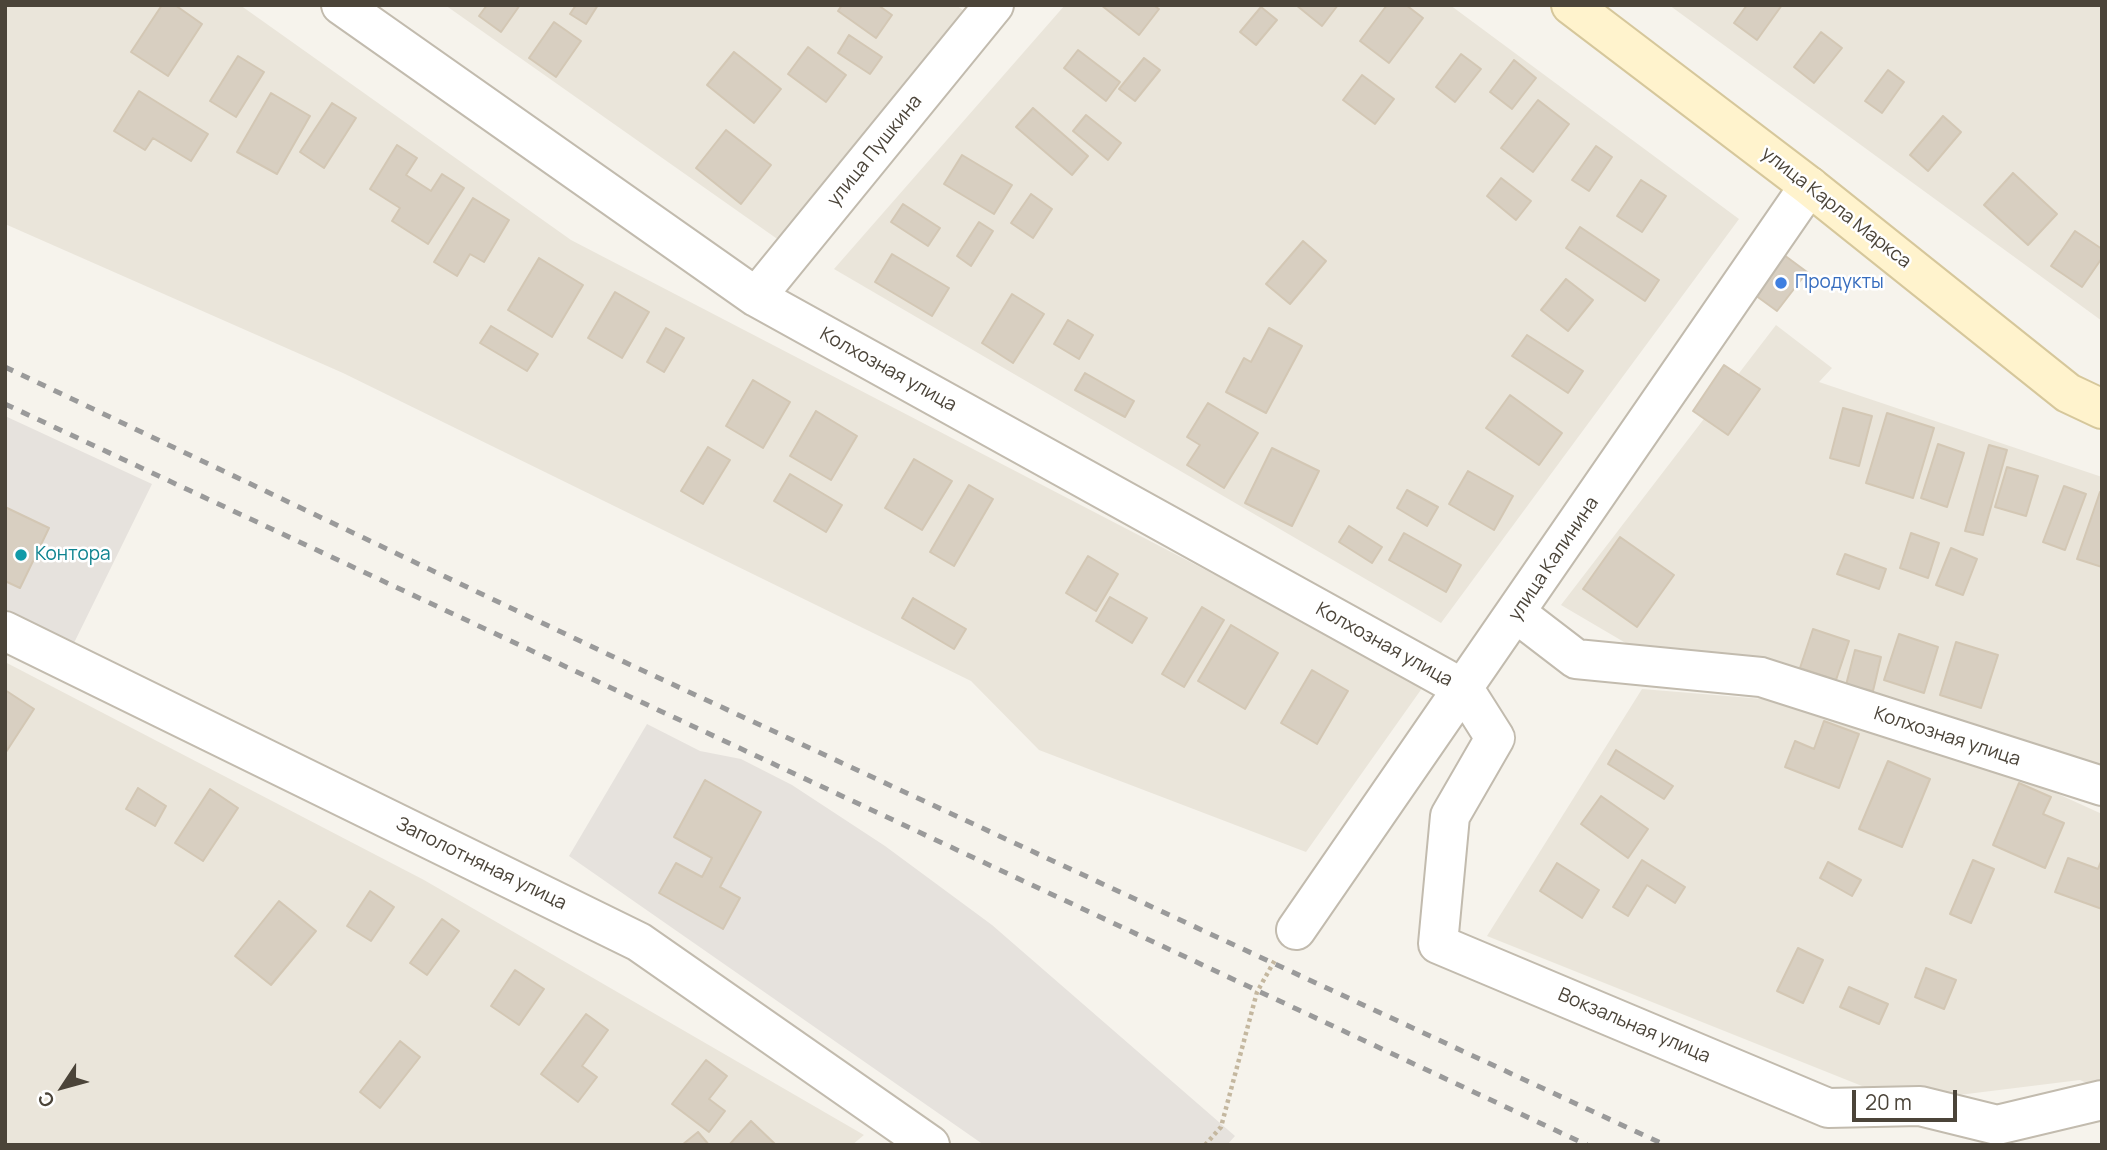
<!DOCTYPE html>
<html>
<head>
<meta charset="utf-8">
<style>
  body { margin:0 }
  #map { position:relative; width:2107px; height:1150px; overflow:hidden; background:#f6f3ec; font-family:Manrope,sans-serif }
  canvas { display:block }
  .frame { position:absolute; inset:0; border:7px solid #4b4439; pointer-events:none }
  .north { position:absolute; left:28px; top:1052px; width:70px; height:70px; -webkit-text-stroke:5px #fff; paint-order:stroke; rotate:234deg; font-size:19px; font-weight:700; line-height:28px; text-align:center; color:#4b4439 }
  .north::after { content:''; display:block; margin:auto; width:24px; height:32px; background:#4b4439; clip-path:polygon(50% 0,100% 100%,50% 72%,0 100%) }
  .scale { position:absolute; left:1852px; top:1090px; width:105px; height:32px; box-sizing:border-box; border:4px solid #4b4439; border-top:0; padding-left:9px; font-size:21px; line-height:24px; white-space:nowrap; color:#4b4439; -webkit-text-stroke:5px #fff; paint-order:stroke }
</style>
</head>
<body>
<div id="map">
<canvas width="2107" height="1150"></canvas>
<div class="frame"></div>
<div class="north">С</div>
<div class="scale">20 m</div>
</div>
<script>
const g = document.querySelector('canvas').getContext('2d');
g.lineJoin = 'round';
function paint(path, color) { g.fillStyle = color; g.fill(path, 'evenodd'); }
const toPath = rows => new Path2D(rows.map(r => 'M' + r).join(''));
function strokePath(path, color, width, dash) { g.strokeStyle = color; g.lineWidth = width; g.lineCap = dash ? 'butt' : 'round'; g.setLineDash(dash || []); g.stroke(path); }
function label(font, color, halo, rows, align = 'center') {
  g.font = font + ' Manrope,sans-serif'; g.lineWidth = 5; g.setLineDash([]); g.textBaseline = 'middle'; g.strokeStyle = halo; g.fillStyle = color; for (const [text, x, y, turn = 0] of rows) {
    g.save(); g.translate(x, y); g.rotate((+turn || 0) * Math.PI / 180); g.textAlign = isNaN(turn) ? turn : align; if (halo) g.strokeText(text, 0, 0); g.fillText(text, 0, 0); g.restore();
  }
}
const residential = toPath([
  [5,5,240,5,571,240,1425,684,1306,852,1039,750,971,681,343,373,5,224],
  [445,5,956,5,968,14,783,243],
  [1065,5,1450,5,1739,219,1441,623,834,269],
  [1669,5,2102,5,2102,321,2024,264],
  [1776,325,1832,368,1819,382,2102,477,2102,767,1641,652,1561,605],
  [5,662,424,880,864,1135,852,1145,5,1145],
  [1642,689,1824,704,1990,763,2102,814,2102,1090,2080,1080,1902,1102,1487,936]
]);
const industrial = toPath([
  [5,416,152,484,73,645,5,611],
  [647,724,700,751,741,759,792,785,885,846,992,925,1235,1136,1227,1145,984,1145,569,856]
]);
const building = toPath([
  [162,5,175,5,202,24,168,76,131,52,162,5],
  [487,5,520,5,501,32,479,16,487,5],
  [576,5,598,5,586,24,570,14,576,5],
  [842,5,878,5,892,15,876,38,838,11,842,5],
  [1101,5,1153,5,1159,9,1139,35,1101,5],
  [1296,5,1338,5,1322,26,1296,5],
  [1387,5,1406,5,1423,18,1389,63,1360,41,1387,5],
  [1747,5,1782,5,1757,40,1734,23,1747,5],
  [1261,7,1277,20,1256,45,1240,32,1261,7],
  [554,22,581,41,556,77,529,58,554,22],
  [1821,32,1842,48,1814,83,1794,67,1821,32],
  [849,35,882,57,870,74,838,53,849,35],
  [808,47,846,75,826,102,788,74,808,47],
  [1078,50,1120,82,1106,101,1064,68,1078,50],
  [734,52,781,89,754,123,707,85,734,52],
  [1461,54,1481,69,1455,102,1436,87,1461,54],
  [238,56,264,72,236,117,210,101,238,56],
  [1144,58,1160,70,1135,101,1119,89,1144,58],
  [1514,60,1536,78,1512,109,1490,92,1514,60],
  [1888,70,1904,82,1882,113,1865,101,1888,70],
  [1362,75,1394,99,1375,124,1343,100,1362,75],
  [139,91,208,134,191,161,153,138,145,150,114,131,139,91],
  [271,93,310,116,277,174,237,152,271,93],
  [1538,100,1569,124,1533,172,1501,148,1538,100],
  [332,103,356,118,324,168,300,152,332,103],
  [1033,108,1088,156,1072,175,1016,127,1033,108],
  [1086,115,1121,143,1108,160,1073,131,1086,115],
  [1943,116,1961,132,1928,171,1910,155,1943,116],
  [726,130,771,165,741,204,696,168,726,130],
  [397,145,417,158,406,175,431,191,442,174,464,188,428,244,392,221,400,208,370,189,397,145],
  [1596,146,1612,157,1589,191,1572,180,1596,146],
  [962,155,1012,185,994,214,944,184,962,155],
  [2013,173,2057,214,2028,245,1984,205,2013,173],
  [1501,178,1531,201,1516,220,1487,196,1501,178],
  [1641,180,1666,196,1642,232,1617,216,1641,180],
  [1031,194,1052,209,1033,238,1011,223,1031,194],
  [473,198,509,220,484,262,470,254,457,276,434,262,473,198],
  [903,204,940,228,928,246,891,222,903,204],
  [979,222,993,231,971,266,957,256,979,222],
  [1580,227,1659,280,1645,301,1566,248,1580,227],
  [2075,231,2102,249,2102,258,2082,287,2051,266,2075,231],
  [1303,241,1326,261,1290,304,1266,284,1303,241],
  [892,254,949,288,932,316,875,282,892,254],
  [1784,255,1807,272,1777,311,1755,295,1784,255],
  [539,258,583,285,552,337,508,310,539,258],
  [1566,279,1593,300,1568,331,1541,310,1566,279],
  [615,292,649,312,622,358,588,338,615,292],
  [1012,294,1044,314,1013,363,982,343,1012,294],
  [1068,320,1093,335,1079,359,1054,344,1068,320],
  [491,326,538,354,527,371,480,343,491,326],
  [666,328,684,338,664,372,647,362,666,328],
  [1269,328,1302,346,1266,413,1226,392,1244,358,1251,362,1269,328],
  [1527,335,1583,371,1568,393,1512,356,1527,335],
  [1724,365,1760,389,1728,435,1693,411,1724,365],
  [1085,373,1134,401,1125,417,1075,390,1085,373],
  [753,380,790,402,763,448,726,426,753,380],
  [1510,395,1562,433,1539,465,1486,428,1510,395],
  [1208,403,1258,433,1224,488,1187,465,1200,445,1187,437,1208,403],
  [1843,408,1872,416,1859,466,1830,458,1843,408],
  [816,411,857,436,831,480,790,456,816,411],
  [1887,413,1934,428,1913,498,1866,483,1887,413],
  [1938,444,1964,453,1947,507,1921,498,1938,444],
  [1989,445,2007,450,1983,535,1965,531,1989,445],
  [708,447,730,460,703,504,681,491,708,447],
  [1272,448,1319,471,1292,526,1245,503,1272,448],
  [914,459,952,481,922,530,885,508,914,459],
  [2007,467,2038,476,2026,516,1995,507,2007,467],
  [1468,471,1513,496,1494,530,1449,504,1468,471],
  [790,474,842,505,826,532,774,501,790,474],
  [969,485,993,499,954,566,930,552,969,485],
  [2064,486,2086,494,2065,550,2043,542,2064,486],
  [1407,490,1438,507,1427,526,1397,508,1407,490],
  [2100,492,2102,492,2102,567,2077,559,2100,492],
  [5,507,49,528,20,588,5,581,5,507],
  [1349,526,1382,547,1372,563,1339,542,1349,526],
  [1404,533,1461,565,1446,592,1389,560,1404,533],
  [1911,533,1939,543,1928,578,1900,568,1911,533],
  [1620,537,1674,575,1637,627,1583,589,1620,537],
  [1951,548,1977,559,1963,595,1936,585,1951,548],
  [1845,554,1886,569,1879,589,1837,574,1845,554],
  [1088,556,1118,574,1096,611,1066,593,1088,556],
  [1110,597,1147,618,1132,643,1096,621,1110,597],
  [913,598,966,629,954,649,902,618,913,598],
  [1202,607,1224,620,1184,687,1162,674,1202,607],
  [1231,625,1278,653,1245,709,1198,681,1231,625],
  [1813,629,1849,641,1836,680,1800,668,1813,629],
  [1899,634,1938,647,1924,693,1884,680,1899,634],
  [1956,642,1998,655,1981,708,1940,695,1956,642],
  [1855,650,1881,657,1873,691,1846,685,1855,650],
  [1312,670,1348,691,1317,744,1281,723,1312,670],
  [5,690,34,709,6,752,5,752,5,690],
  [1824,721,1859,734,1839,788,1785,767,1795,741,1814,749,1824,721],
  [1616,750,1673,786,1664,799,1608,764,1616,750],
  [1888,761,1930,779,1902,847,1859,829,1888,761],
  [705,780,761,812,720,887,740,898,723,929,659,893,676,863,702,877,712,858,674,837,705,780],
  [2019,783,2051,797,2043,814,2064,823,2045,868,1993,845,2019,783],
  [138,788,166,806,155,826,126,809,138,788],
  [210,789,238,808,203,861,175,843,210,789],
  [1601,796,1648,829,1628,858,1581,824,1601,796],
  [2068,858,2098,869,2102,859,2102,909,2055,892,2068,858],
  [1642,860,1685,887,1675,903,1647,885,1628,916,1613,907,1642,860],
  [1973,860,1994,869,1971,923,1950,914,1973,860],
  [1828,862,1861,880,1852,896,1820,878,1828,862],
  [1557,863,1599,890,1582,918,1540,891,1557,863],
  [370,891,394,907,371,941,347,926,370,891],
  [279,901,316,931,271,985,235,956,279,901],
  [442,919,459,931,427,975,410,963,442,919],
  [1798,948,1823,960,1803,1003,1777,991,1798,948],
  [1926,968,1956,980,1944,1009,1915,997,1926,968],
  [515,970,544,989,519,1025,491,1006,515,970],
  [1849,987,1888,1004,1879,1024,1840,1007,1849,987],
  [586,1014,608,1030,582,1066,597,1077,578,1102,541,1074,586,1014],
  [400,1041,420,1057,380,1108,360,1092,400,1041],
  [706,1060,727,1076,709,1099,725,1111,709,1132,672,1104,706,1060],
  [751,1121,776,1145,729,1145,751,1121],
  [698,1132,709,1145,682,1145,698,1132]
]);
const path = toPath([
  [1205,1145,1221,1127,1257,992,1276,958]
]);
const street = toPath([
  [341,5,756,297,1464,689,1495,738,1450,816,1438,944,1828,1108,1920,1106,1997,1125,2102,1100],
  [756,297,994,5],
  [1516,613,1576,659,1761,677,2102,786],
  [5,631,639,942,930,1145],
  [1296,930,1809,186]
]);
const secondary = toPath([
  [1571,5,1809,186,2068,393,2102,409]
]);
const rail = toPath([
  [5,367,618,659,1665,1145],
  [5,404,1587,1145]
]);
const markers = [
  [1781,283,7,"#3f7fe0"],
  [21,555,7,"#0f9aa8"]
];
const streetNames = [
  ["улица Пушкина",875,151,-51],
  ["улица Карла Маркса",1836,208,38],
  ["Колхозная улица",888,370,29],
  ["улица Калинина",1554,559,-56],
  ["Колхозная улица",1384,645,29],
  ["Колхозная улица",1947,737,18],
  ["Заполотняная улица",481,864,26],
  ["Вокзальная улица",1634,1026,23]
];
const shopNames = [
  ["Продукты",1795,283]
];
const cultureNames = [
  ["Контора",35,555]
];
paint(residential, '#eae5da');
paint(industrial, '#e6e2dd');
paint(building, '#d8cfc1');
strokePath(building, '#d3c7b4', 2);
strokePath(street, '#c2bbae', 42);
strokePath(secondary, '#d6c79b', 42);
strokePath(path, '#c4b79f', 4.5, [3.5, 3.5]);
strokePath(street, '#fff', 38);
strokePath(secondary, '#fff3cd', 38);
strokePath(rail, '#9a9a9a', 5, [9, 9]);
for (const [x, y, r, color] of markers) { const dot = new Path2D(); dot.arc(x, y, r, 0, 2 * Math.PI); g.fillStyle = color; g.fill(dot); strokePath(dot, '#fff', 2.5); }
label('19px', '#4b4439', '#fff', streetNames);
label('19px', '#366cbe', '#fff', shopNames, 'left');
label('19px', '#0d838f', '#fff', cultureNames, 'left');
</script>
</body>
</html>
